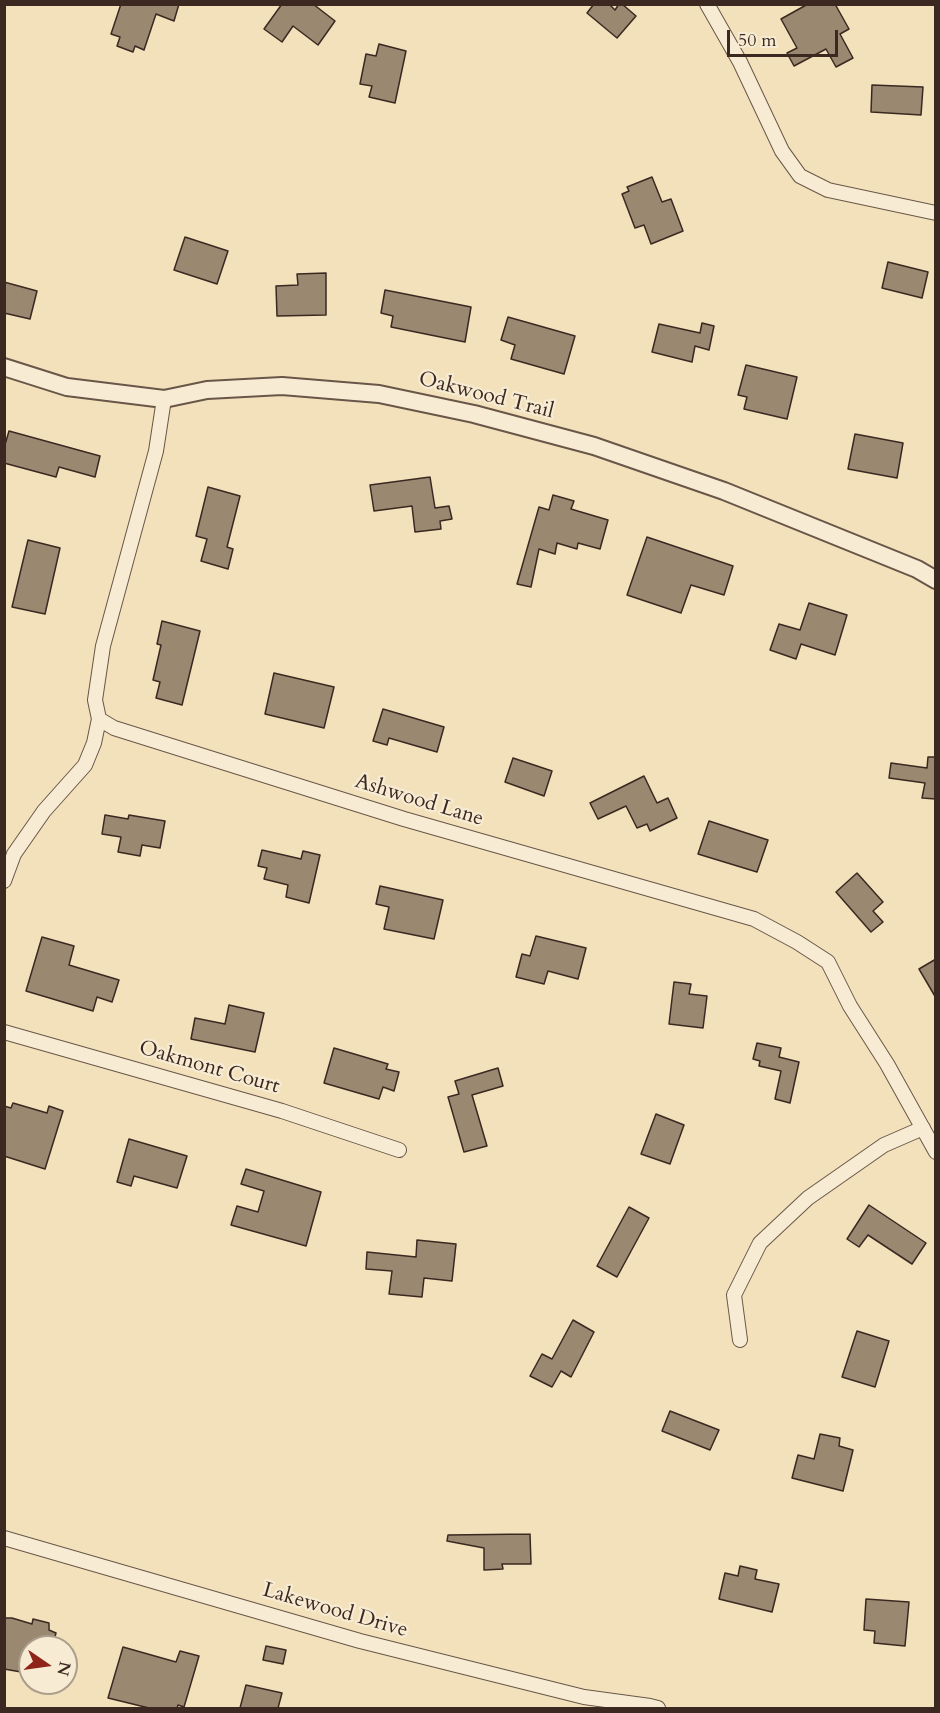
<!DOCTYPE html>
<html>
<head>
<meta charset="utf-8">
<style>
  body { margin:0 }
  #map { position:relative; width:940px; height:1713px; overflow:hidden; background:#f2e1bb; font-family:Cardo,serif }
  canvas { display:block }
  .frame { position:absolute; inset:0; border:6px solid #3b2821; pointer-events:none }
  .north { position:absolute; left:18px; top:1635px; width:60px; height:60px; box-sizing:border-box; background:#f7ecd3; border:2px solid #ac9e8c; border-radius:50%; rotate:103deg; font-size:16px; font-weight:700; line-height:24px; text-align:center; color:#3b2821 }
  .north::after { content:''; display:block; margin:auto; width:21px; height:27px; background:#8f2418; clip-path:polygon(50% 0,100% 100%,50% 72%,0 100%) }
  .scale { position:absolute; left:727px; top:30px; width:111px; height:27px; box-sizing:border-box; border:3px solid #3b2821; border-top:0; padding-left:8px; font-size:18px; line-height:21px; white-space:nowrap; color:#3b2821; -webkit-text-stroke:4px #f7ecd3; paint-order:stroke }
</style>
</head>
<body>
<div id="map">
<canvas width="940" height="1713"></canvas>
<div class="frame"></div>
<div class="north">N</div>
<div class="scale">50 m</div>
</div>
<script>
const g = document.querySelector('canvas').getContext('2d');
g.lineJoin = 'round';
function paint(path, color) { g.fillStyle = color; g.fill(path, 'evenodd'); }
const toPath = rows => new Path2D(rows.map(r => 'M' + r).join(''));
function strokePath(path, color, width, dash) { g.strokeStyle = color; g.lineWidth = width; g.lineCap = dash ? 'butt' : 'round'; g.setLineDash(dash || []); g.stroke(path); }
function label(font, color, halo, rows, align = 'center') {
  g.font = font + ' Cardo,serif'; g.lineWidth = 4.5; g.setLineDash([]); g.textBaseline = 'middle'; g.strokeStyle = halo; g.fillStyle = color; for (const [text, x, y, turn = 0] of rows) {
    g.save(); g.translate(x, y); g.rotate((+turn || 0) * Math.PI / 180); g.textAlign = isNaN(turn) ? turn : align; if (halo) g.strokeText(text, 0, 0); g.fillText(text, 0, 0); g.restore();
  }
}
const building = toPath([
  [121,4,179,4,174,21,156,14,144,50,135,46,133,52,117,46,120,37,111,34,121,4],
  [282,4,313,4,335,21,318,45,293,26,282,42,264,29,282,4],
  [594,4,609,4,615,10,619,4,622,4,636,16,617,38,587,13,594,4],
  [808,4,835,4,849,29,840,34,853,58,836,67,826,49,794,66,787,53,797,48,781,19,808,4],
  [379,44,406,51,395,103,369,97,372,86,360,84,366,54,376,56,379,44],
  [872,85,923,87,921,115,871,112,872,85],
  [652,177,662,202,671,199,683,231,651,244,644,225,635,228,622,194,629,191,627,187,652,177],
  [185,237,228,251,217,284,174,270,185,237],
  [888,262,928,272,922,298,882,288,888,262],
  [326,273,326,315,277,316,276,286,298,285,297,274,326,273],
  [4,282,37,291,30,319,4,313,4,282],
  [385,290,471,307,465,342,391,327,393,316,381,313,385,290],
  [508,317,575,336,564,374,511,359,515,345,501,340,508,317],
  [702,323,714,326,709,350,695,346,692,362,652,352,659,324,700,333,702,323],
  [746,365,797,377,787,419,744,409,747,397,738,395,746,365],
  [9,431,100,456,95,477,59,467,56,477,4,463,4,448,9,431],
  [855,434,903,443,897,478,848,469,855,434],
  [430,477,435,508,449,506,452,519,440,521,441,529,415,532,412,506,374,511,370,485,430,477],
  [208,487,240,496,227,547,233,549,228,569,201,561,207,539,196,536,208,487],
  [553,495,574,501,571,509,608,520,600,549,578,543,577,549,557,543,555,554,539,549,531,587,517,584,539,507,549,510,553,495],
  [647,537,733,566,724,595,691,585,681,613,627,595,647,537],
  [28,540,60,548,45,614,12,607,28,540],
  [809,603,847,615,835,655,801,644,796,659,770,650,779,624,800,630,809,603],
  [162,621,200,631,182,705,156,698,160,682,153,680,161,645,157,644,162,621],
  [274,673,334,687,324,728,265,714,274,673],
  [383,709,444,727,437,752,389,738,387,745,373,741,383,709],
  [928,757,936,757,936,799,922,798,925,783,889,778,891,763,927,768,928,757],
  [513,758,552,771,544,796,505,782,513,758],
  [644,776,657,803,668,798,677,818,650,831,647,824,637,828,626,806,598,819,590,803,644,776],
  [105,815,128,819,129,815,165,821,160,848,142,845,140,856,118,852,121,837,102,834,105,815],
  [709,821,768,840,757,872,698,854,709,821],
  [262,850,301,859,303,851,320,855,309,903,286,897,288,885,264,879,267,868,258,866,262,850],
  [857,873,883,902,873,911,883,922,871,932,836,892,857,873],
  [380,886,443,900,434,939,384,929,389,907,376,904,380,886],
  [536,936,586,948,578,979,548,971,544,984,516,977,522,954,530,956,536,936],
  [42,937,74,946,69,965,119,980,112,1002,97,997,93,1011,26,991,42,937],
  [936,959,936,998,919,969,936,959],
  [674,982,691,984,689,994,707,996,703,1028,669,1024,674,982],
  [229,1005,264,1013,255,1052,191,1039,195,1018,225,1024,229,1005],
  [757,1043,781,1048,779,1057,799,1062,790,1103,775,1099,781,1071,759,1066,760,1061,753,1059,757,1043],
  [334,1048,388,1064,386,1069,399,1072,394,1091,383,1087,379,1099,324,1083,334,1048],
  [498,1068,503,1086,472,1095,487,1146,464,1152,448,1097,459,1094,455,1081,498,1068],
  [13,1103,47,1113,49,1106,63,1111,45,1169,4,1156,4,1106,11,1108,13,1103],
  [656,1114,684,1125,670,1164,641,1154,656,1114],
  [129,1139,187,1156,177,1188,134,1176,131,1186,117,1182,129,1139],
  [246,1169,321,1192,306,1246,231,1225,237,1206,258,1212,264,1191,241,1184,246,1169],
  [869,1205,926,1243,912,1264,868,1235,859,1247,847,1239,869,1205],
  [629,1207,649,1218,617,1277,597,1266,629,1207],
  [417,1240,456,1244,452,1281,424,1278,422,1297,389,1294,392,1271,366,1269,367,1252,416,1257,417,1240],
  [573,1320,594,1332,571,1377,561,1371,552,1387,530,1376,542,1354,552,1359,573,1320],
  [857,1331,889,1341,875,1387,842,1377,857,1331],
  [670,1411,719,1430,710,1450,662,1431,670,1411],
  [820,1434,840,1438,839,1446,853,1450,843,1491,792,1478,798,1455,814,1459,820,1434],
  [530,1534,531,1564,502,1564,503,1569,484,1570,484,1548,447,1541,448,1535,530,1534],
  [740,1566,757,1570,755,1579,779,1584,772,1612,719,1599,725,1573,738,1576,740,1566],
  [866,1599,909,1602,905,1646,874,1643,875,1631,864,1630,866,1599],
  [4,1618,12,1618,32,1624,33,1619,49,1623,49,1630,56,1633,52,1647,30,1647,30,1669,28,1668,27,1673,4,1669,4,1618],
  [266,1646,286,1650,283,1664,263,1660,266,1646],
  [123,1647,176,1662,180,1651,199,1656,184,1707,178,1705,177,1708,149,1708,108,1698,123,1647],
  [246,1685,282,1693,278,1708,240,1708,246,1685]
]);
const minor = toPath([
  [707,4,740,62,782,151,800,176,828,190,936,213],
  [164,399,156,451,103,646,95,700,99,719,114,728,404,819,754,919,797,942,828,962,850,1006,887,1064,936,1152],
  [4,881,14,854,44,811,85,765,94,743,99,719],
  [4,1032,282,1111,399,1150],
  [740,1340,734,1295,760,1243,808,1198,884,1145,923,1128],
  [4,1538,360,1641,584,1697,650,1706,658,1708]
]);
const tertiary = toPath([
  [4,367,67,387,164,399,207,390,282,386,379,394,474,414,594,446,724,491,917,569,936,580]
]);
const streetNames = [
  ["Oakwood Trail",486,396,14],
  ["Ashwood Lane",419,801,17],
  ["Oakmont Court",209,1068,16],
  ["Lakewood Drive",335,1611,16]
];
paint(building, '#9a8871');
strokePath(building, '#3b2821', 1.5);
strokePath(minor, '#695648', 16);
strokePath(tertiary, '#695648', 20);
strokePath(minor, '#f7ecd3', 14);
strokePath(tertiary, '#f7ecd3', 16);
label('21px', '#3b2821', '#f7ecd3', streetNames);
</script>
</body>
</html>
